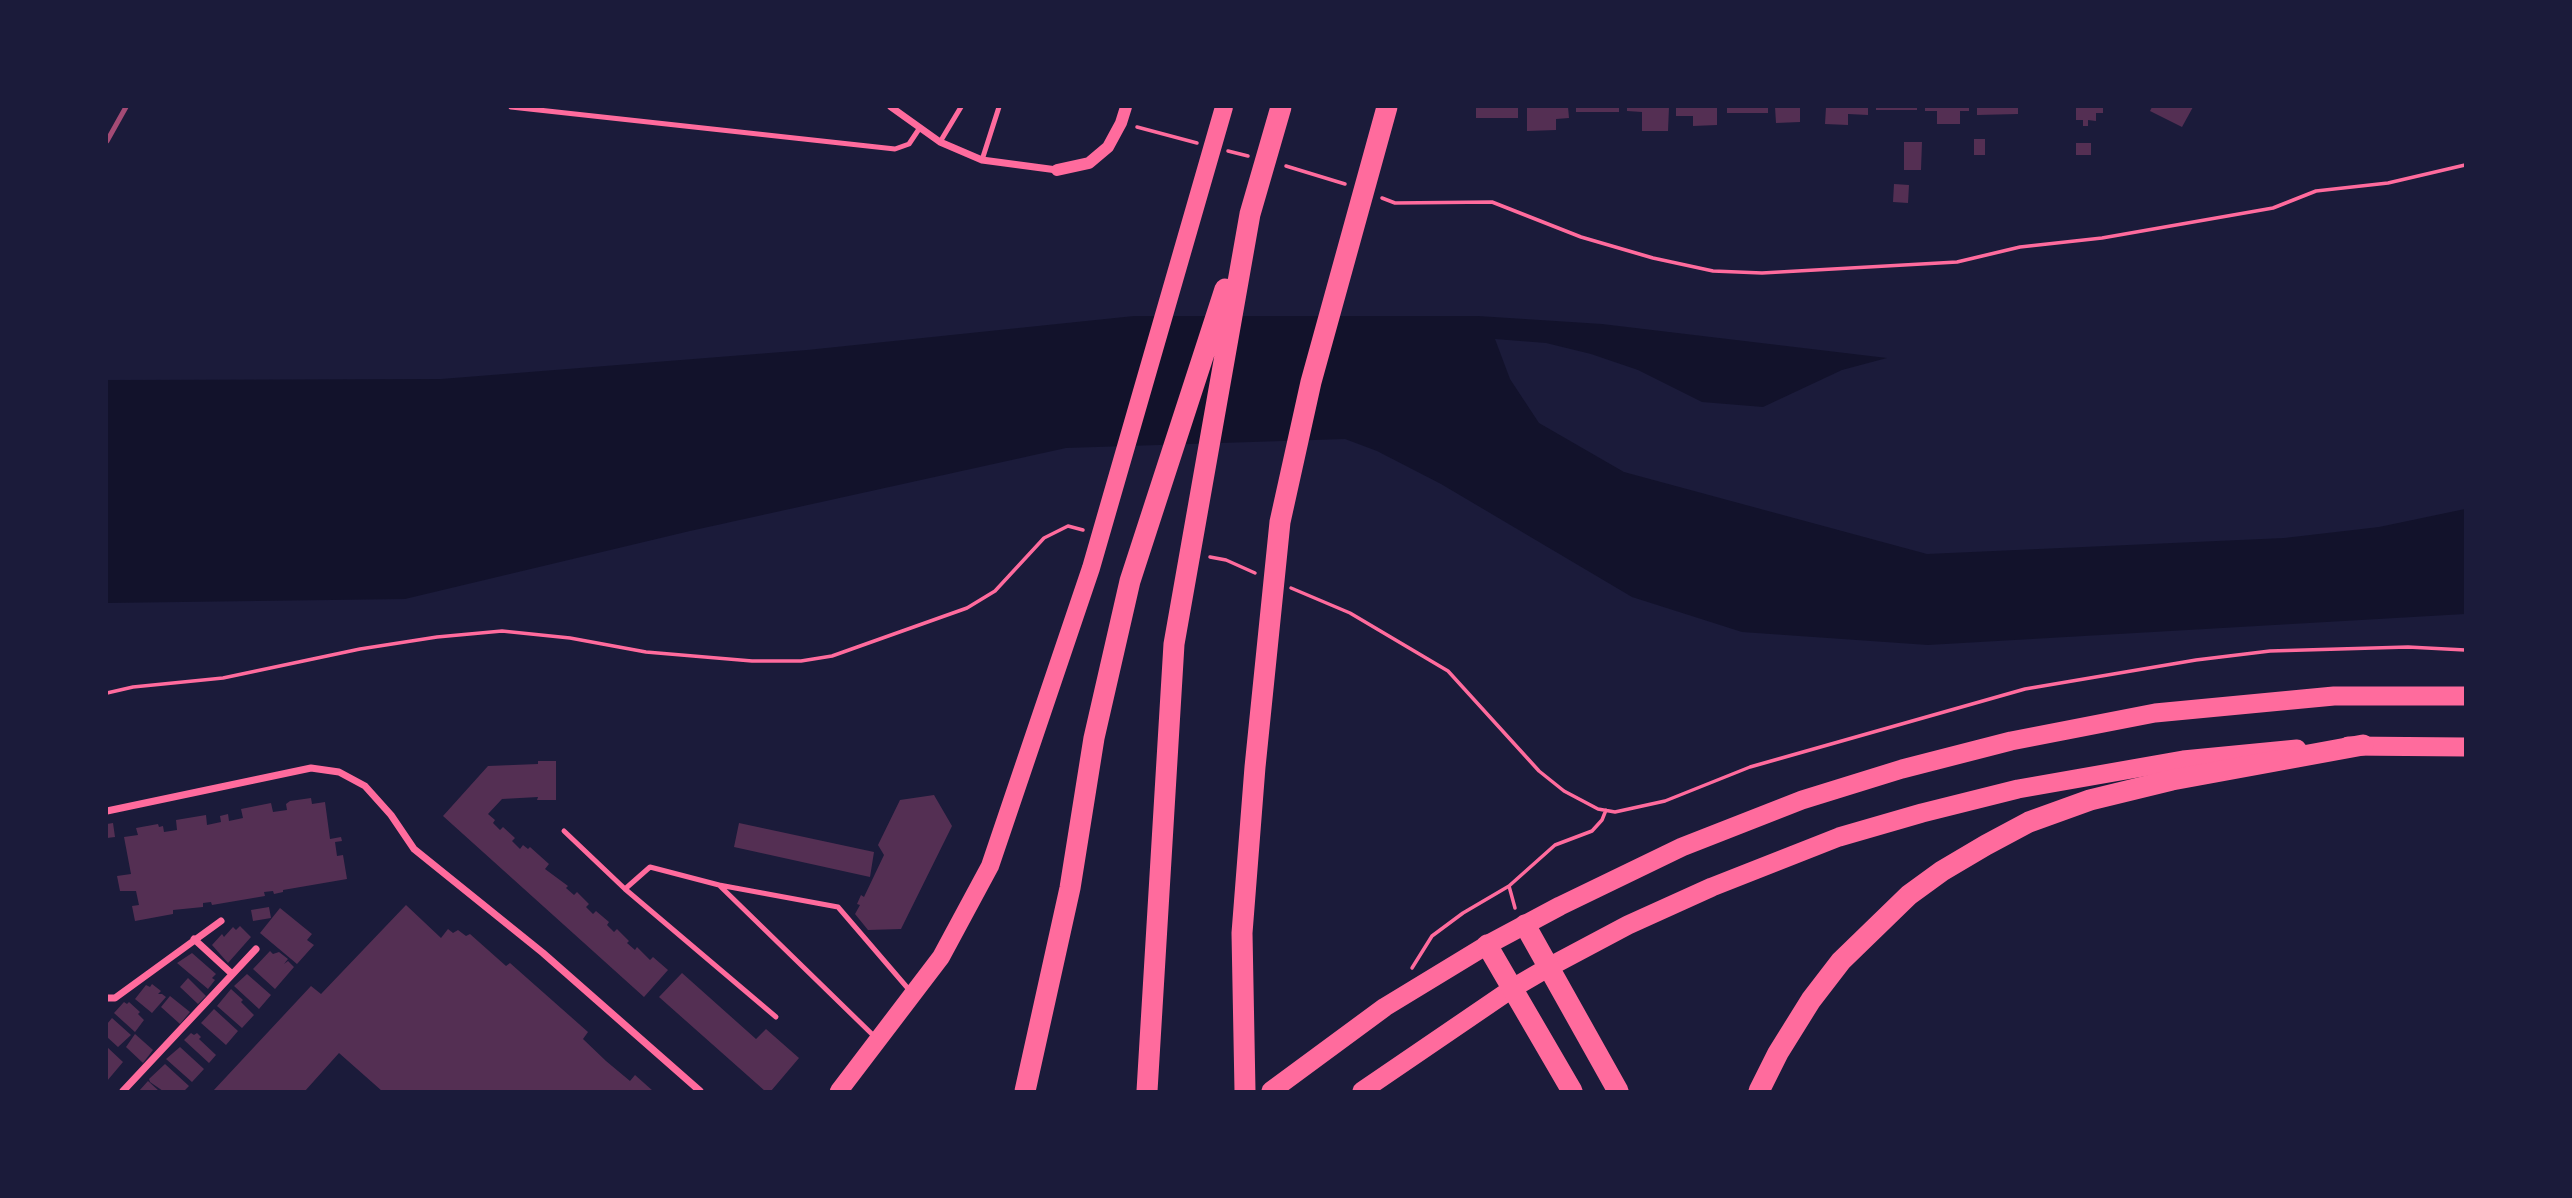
<!DOCTYPE html>
<html>
<head>
<meta charset="utf-8">
<style>
  body { margin:0 }
  #map { position:relative; width:2572px; height:1198px; overflow:hidden; background:#1b1b3a; font-family:"Asap Condensed",sans-serif }
  canvas { display:block }
  .frame { position:absolute; inset:0; border:108px solid #1b1b3a; pointer-events:none }
</style>
</head>
<body>
<div id="map">
<canvas width="2572" height="1198"></canvas>
<div class="frame"></div>
</div>
<script>
const g = document.querySelector('canvas').getContext('2d');
g.lineJoin = 'round';
function paint(path, color) { g.fillStyle = color; g.fill(path, 'evenodd'); }
const toPath = rows => new Path2D(rows.map(r => 'M' + r).join(''));
function strokePath(path, color, width, dash) { g.strokeStyle = color; g.lineWidth = width; g.lineCap = dash ? 'butt' : 'round'; g.setLineDash(dash || []); g.stroke(path); }
const water = toPath([
  [1134,316,1478,316,1602,324,1887,358,1842,370,1763,407,1702,402,1638,370,1591,354,1546,343,1495,339,1510,379,1539,423,1624,472,1927,554,2284,538,2379,527,2465,509,2465,614,1928,645,1742,632,1632,597,1441,484,1377,451,1345,439,1066,448,690,531,405,599,107,603,107,380,441,379,807,350]
]);
const building = toPath([
  [1476,107,1518,107,1518,118,1476,118],
  [1527,107,1568,107,1569,118,1556,119,1556,130,1527,131],
  [1576,107,1619,107,1619,112,1576,112],
  [1627,107,1669,107,1668,131,1642,131,1642,112,1627,111],
  [1676,107,1717,107,1717,125,1693,126,1693,116,1676,116],
  [1727,107,1768,107,1768,113,1727,113],
  [1775,107,1800,107,1800,122,1776,123],
  [1826,107,1868,107,1868,115,1848,114,1848,125,1825,124],
  [1876,107,1917,107,1917,110,1876,110],
  [1925,107,1969,107,1969,111,1960,111,1960,124,1937,124,1937,111,1925,111],
  [1977,107,2018,107,2018,114,1977,115],
  [2076,107,2103,107,2103,113,2096,113,2096,121,2088,120,2088,126,2083,126,2083,120,2076,120],
  [2152,107,2193,107,2182,127,2150,111],
  [1974,139,1985,139,1985,155,1974,155],
  [1904,142,1922,142,1921,170,1904,170],
  [2076,143,2091,143,2091,155,2076,155],
  [1894,184,1909,185,1908,203,1893,202],
  [538,761,556,761,556,800,537,800,538,797,502,799,488,814,495,820,493,823,500,830,503,827,515,838,512,841,520,849,523,845,528,849,530,847,549,864,545,869,568,886,566,888,574,895,577,892,589,904,586,907,593,914,596,911,609,922,607,925,614,932,617,929,629,941,627,943,635,950,637,947,650,960,653,957,668,970,644,997,443,816,488,766,538,764],
  [934,795,952,826,901,929,868,930,855,914,860,905,857,904,861,895,864,897,884,855,878,845,900,800],
  [311,798,312,804,325,802,330,839,341,837,342,841,335,842,337,856,343,855,347,879,283,890,283,892,274,894,273,891,264,892,265,896,212,905,211,902,203,903,203,907,173,910,173,914,135,921,132,906,139,905,136,891,120,891,117,876,131,874,124,837,138,835,136,828,158,824,159,827,163,826,164,832,177,830,176,820,206,815,207,825,221,822,220,816,228,814,229,821,243,818,241,809,271,803,273,812,287,810,286,804,290,801],
  [113,823,115,837,107,838,107,824],
  [739,823,874,852,870,877,734,847],
  [406,905,441,938,448,929,453,933,458,930,466,936,470,934,506,966,510,963,588,1032,583,1039,606,1061,630,1081,635,1075,653,1091,382,1091,339,1053,305,1091,213,1091,311,986,321,994],
  [269,907,271,918,253,921,251,910],
  [280,908,312,934,307,940,314,945,297,964,260,933],
  [240,926,251,937,228,963,212,945,222,934,224,937,233,927,236,930],
  [270,951,273,954,279,952,288,959,284,964,288,961,294,967,275,989,253,969],
  [192,953,216,974,212,978,215,980,208,989,177,963],
  [682,973,756,1039,766,1029,799,1058,771,1091,765,1091,659,997],
  [247,974,271,995,259,1009,234,986],
  [188,978,206,996,198,1004,180,987],
  [152,984,161,991,158,994,162,994,166,997,152,1013,135,999,146,985,150,987],
  [231,989,243,1000,241,1002,254,1015,242,1028,217,1006],
  [170,996,190,1012,180,1024,161,1007],
  [124,1002,127,1004,129,1002,140,1012,138,1014,144,1020,135,1032,114,1013],
  [214,1009,238,1031,226,1045,201,1023],
  [112,1018,131,1035,118,1047,107,1037,107,1024],
  [191,1033,194,1035,197,1033,201,1037,199,1039,216,1055,209,1063,184,1040],
  [135,1034,153,1050,143,1063,126,1047],
  [107,1047,123,1062,107,1081],
  [180,1047,204,1069,192,1082,166,1059],
  [165,1064,189,1086,184,1091,163,1091,150,1082,149,1079],
  [148,1081,159,1091,139,1091]
]);
const path = toPath([
  [1137,127,1197,143],
  [1228,151,1248,156],
  [1286,166,1345,184],
  [1382,198,1395,203,1492,202,1581,237,1653,258,1713,271,1762,273,1957,262,2020,247,2102,238,2273,208,2316,191,2388,183,2465,165],
  [1210,557,1226,560,1255,573],
  [1291,588,1350,613,1448,671,1539,771,1564,791,1598,809,1615,812,1665,801,1750,767,2025,689,2196,660,2270,651,2408,647,2465,650],
  [107,693,133,687,223,678,360,649,437,637,502,631,570,638,646,652,752,661,801,661,832,656,967,608,995,591,1044,538,1068,526,1083,530],
  [1509,886,1515,908],
  [1412,968,1432,936,1463,913,1509,886,1555,845,1592,831,1602,820,1606,810]
]);
const service = toPath([
  [511,107,895,149,909,144,919,129],
  [940,142,961,107],
  [982,160,999,107],
  [564,831,625,889],
  [719,885,650,867,625,889,776,1017],
  [877,1039,719,885,838,907,911,992]
]);
const minor = toPath([
  [891,107,940,142,982,160,1057,170],
  [107,811,311,768,339,772,365,786,391,815,414,849,543,953,700,1091],
  [194,939,231,973],
  [107,998,115,998,221,921],
  [123,1091,256,949]
]);
const tertiary = toPath([
  [1057,170,1089,163,1108,147,1121,123,1126,107]
]);
const primary = toPath([
  [839,1091,941,957,990,866,1091,568,1224,107]
]);
const trunk = toPath([
  [2348,746,2465,747],
  [1271,1091,1385,1007,1487,945,1560,906,1682,847,1802,800,1902,769,2011,741,2155,713,2334,696,2465,696],
  [1362,1091,1513,988,1549,967,1628,925,1712,887,1839,837,1922,813,2018,789,2183,760,2297,749]
]);
const motorway = toPath([
  [1525,925,1618,1091],
  [1487,945,1572,1091],
  [1025,1091,1070,888,1094,738,1130,581,1225,289],
  [1147,1091,1174,644,1250,214,1281,107],
  [1245,1091,1242,933,1255,767,1280,522,1311,382,1387,107],
  [1759,1091,1778,1053,1811,1000,1841,961,1909,895,1942,871,1986,845,2029,822,2090,800,2172,780,2363,745]
]);
const rail = toPath([
  [107,141,126,107]
]);
paint(water, '#12122b');
paint(building, '#542f53');
strokePath(path, '#ff6b9d', 3.5);
strokePath(service, '#ff6b9d', 5);
strokePath(minor, '#ff6b9d', 7);
strokePath(tertiary, '#ff6b9d', 12);
strokePath(primary, '#ff6b9d', 18);
strokePath(trunk, '#ff6b9d', 19);
strokePath(motorway, '#ff6b9d', 21);
strokePath(rail, '#a44b75', 5);
</script>
</body>
</html>
